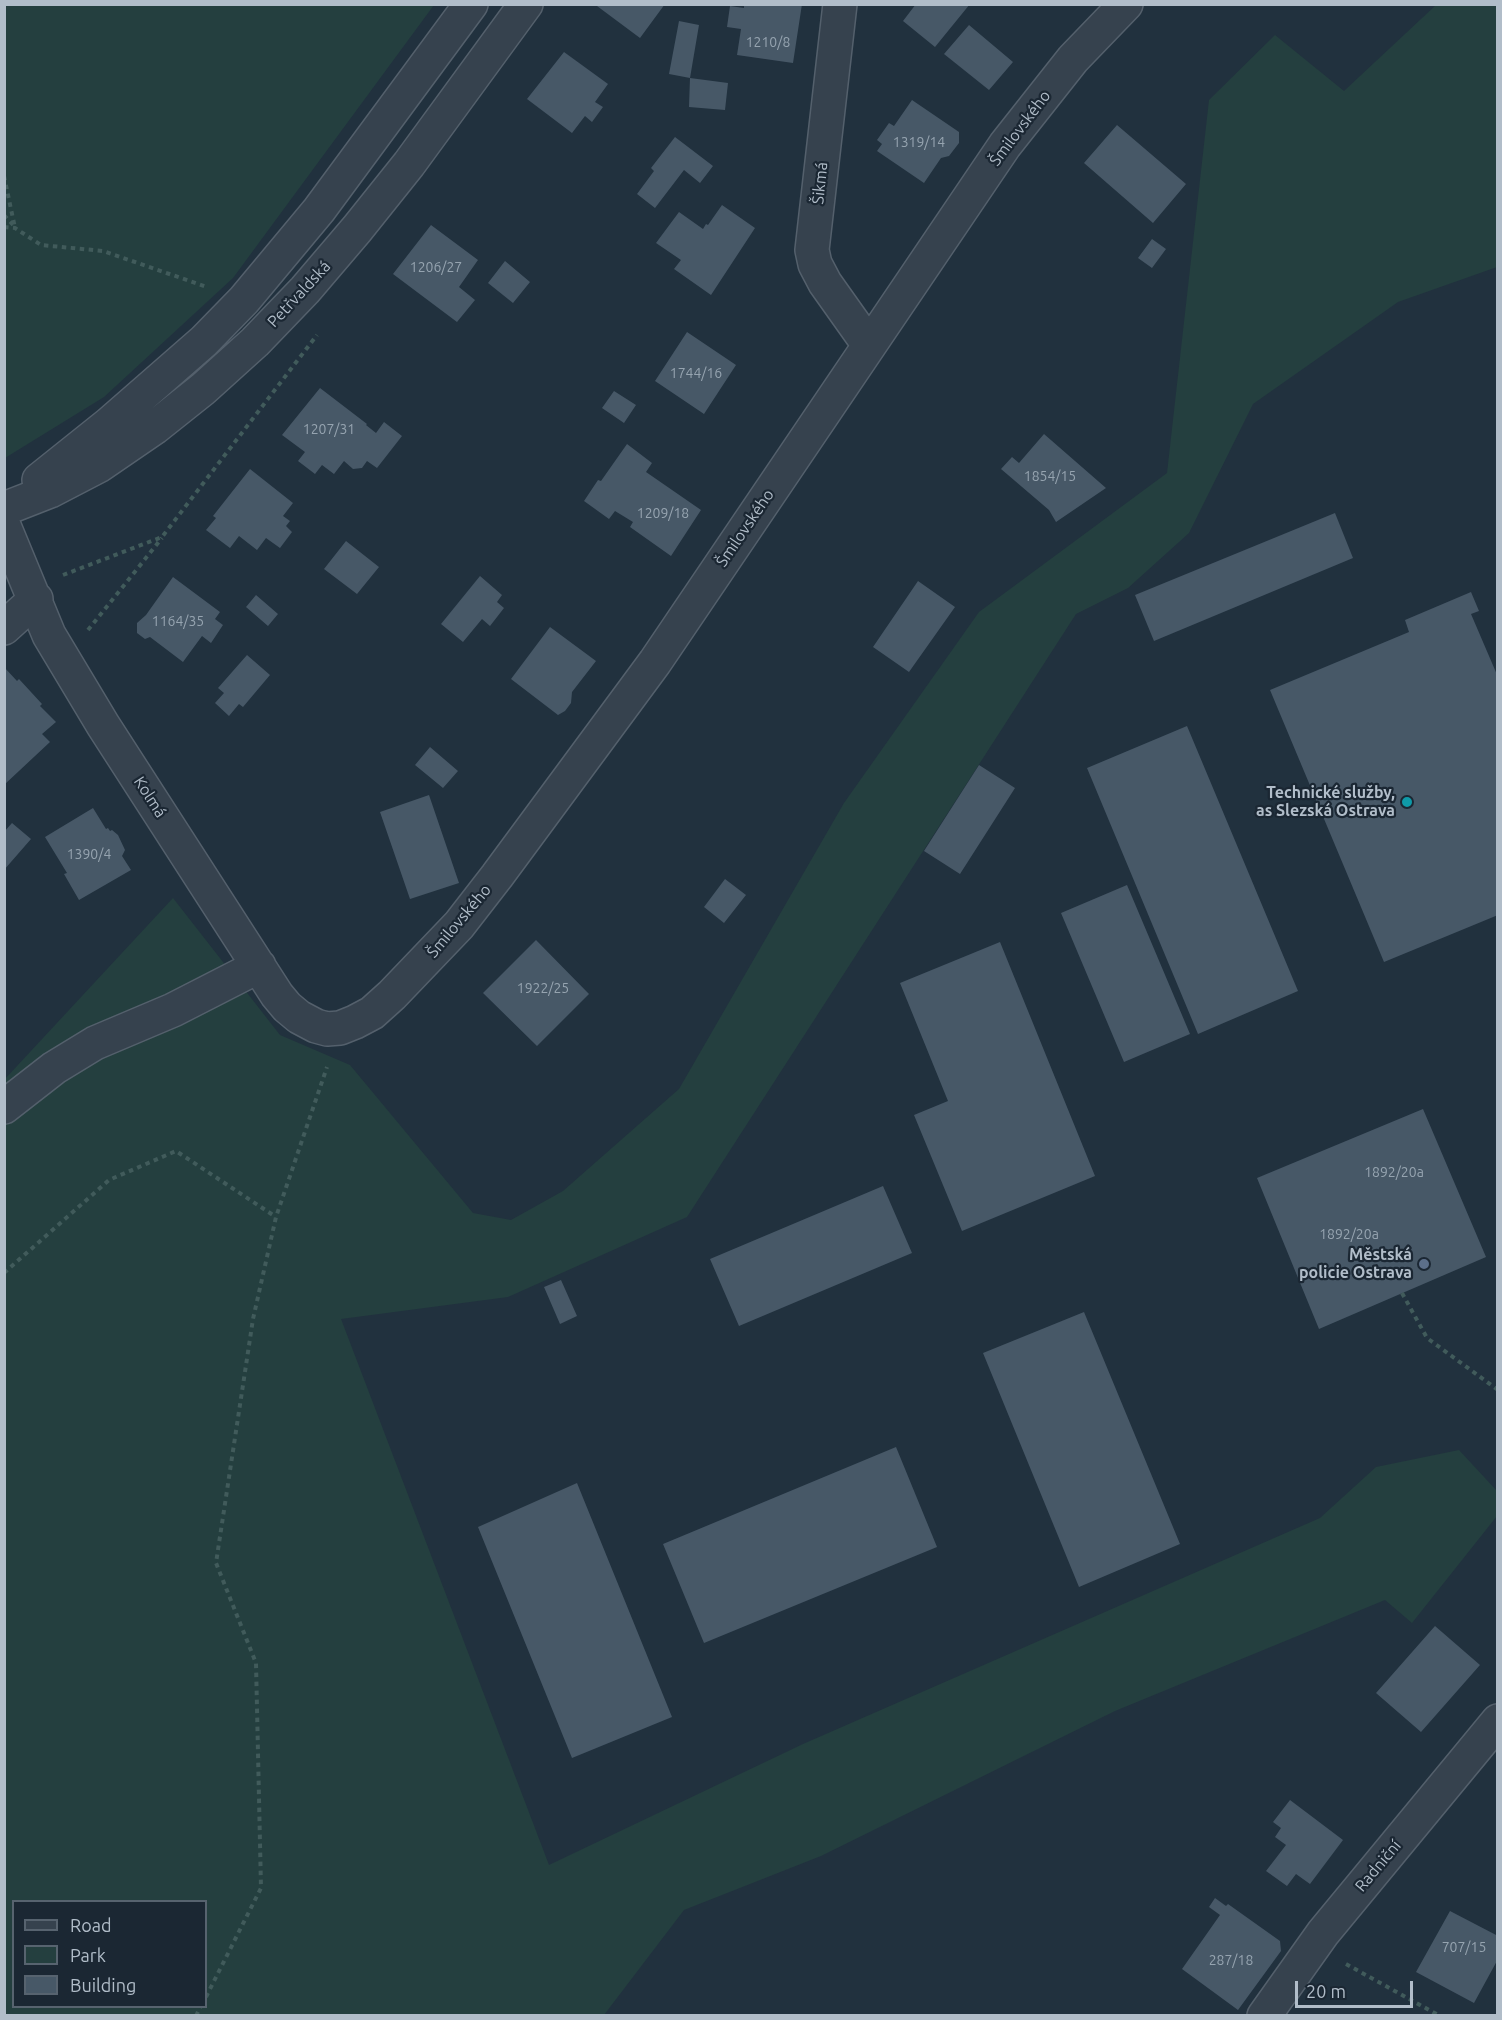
<!DOCTYPE html>
<html>
<head>
<meta charset="utf-8">
<style>
  body { margin:0 }
  #map { position:relative; width:1502px; height:2020px; overflow:hidden; background:#21313e; font-family:Ubuntu,sans-serif }
  canvas { display:block }
  .frame { position:absolute; inset:0; border:6px solid #b1bdc9; pointer-events:none }
  .legend { position:absolute; left:12px; top:1900px; width:195px; height:108px; box-sizing:border-box; background:#1b2733; border:2px solid #57636f; margin:0; padding:8px 10px; list-style:none; font-size:18px; color:#b1bdc9 }
  .legend li { display:flex; align-items:center; gap:12px; height:30px }
  .legend b { width:30px; border:2px solid #57636f }
  .scale { position:absolute; left:1295px; top:1981px; width:118px; height:27px; box-sizing:border-box; border:3px solid #b1bdc9; border-top:0; padding-left:8px; font-size:18px; line-height:21px; white-space:nowrap; color:#b1bdc9; -webkit-text-stroke:4px #1b2733; paint-order:stroke }
</style>
</head>
<body>
<div id="map">
<canvas width="1502" height="2020"></canvas>
<div class="frame"></div>
<ul class="legend">
<li><b style="height:8px;background:#36424e"></b>Road</li>
<li><b style="height:16px;background:#243f3f"></b>Park</li>
<li><b style="height:16px;background:#475867"></b>Building</li>
</ul>
<div class="scale">20 m</div>
</div>
<script>
const g = document.querySelector('canvas').getContext('2d');
g.lineJoin = 'round';
function paint(path, color) { g.fillStyle = color; g.fill(path, 'evenodd'); }
const toPath = rows => new Path2D(rows.map(r => 'M' + r).join(''));
function strokePath(path, color, width, dash) { g.strokeStyle = color; g.lineWidth = width; g.lineCap = dash ? 'butt' : 'round'; g.setLineDash(dash || []); g.stroke(path); }
function label(font, color, halo, rows, align = 'center') {
  g.font = font + ' Ubuntu,sans-serif'; g.lineWidth = 4.5; g.setLineDash([]); g.textBaseline = 'middle'; g.strokeStyle = halo; g.fillStyle = color; for (const [text, x, y, turn = 0] of rows) {
    g.save(); g.translate(x, y); g.rotate((+turn || 0) * Math.PI / 180); g.textAlign = isNaN(turn) ? turn : align; if (halo) g.strokeText(text, 0, 0); g.fillText(text, 0, 0); g.restore();
  }
}
const green = toPath([
  [5,4,434,5,233,278,104,397,5,458],
  [1436,5,1497,5,1497,267,1398,302,1253,404,1189,533,1128,588,1076,614,687,1217,508,1297,341,1319,549,1865,803,1744,1320,1518,1376,1467,1459,1450,1497,1491,1497,1516,1412,1623,1385,1600,1115,1711,821,1856,684,1910,604,2015,5,2015,4,1080,173,898,280,1035,350,1065,473,1213,511,1220,563,1191,679,1089,844,803,979,612,1167,473,1209,100,1275,35,1344,91],
  [14,1902,206,1902,206,2006,14,2006]
]);
const building = toPath([
  [598,4,665,4,640,38,597,6],
  [744,4,802,4,793,63,737,55,741,29,727,27,730,6,744,8],
  [916,4,970,4,935,47,903,21],
  [679,21,699,25,690,78,669,74],
  [969,25,1013,62,989,90,944,54],
  [564,52,608,84,595,102,603,107,592,122,585,116,572,133,527,99],
  [690,78,728,83,725,110,689,107],
  [912,100,959,132,959,143,949,156,941,158,924,183,877,151,882,144,877,140,889,123,894,126],
  [1117,125,1186,184,1153,223,1084,163],
  [675,137,713,166,700,183,684,170,655,208,637,194,654,171,651,168],
  [722,205,755,228,711,295,674,269,681,260,656,243,679,212,703,229,706,224,708,225],
  [431,225,478,260,459,287,475,300,457,322,393,274],
  [1152,239,1166,249,1152,268,1138,258],
  [505,261,530,282,513,303,488,283],
  [687,332,736,365,704,414,655,381],
  [320,388,367,424,366,425,376,433,384,422,402,436,377,468,367,461,362,468,353,469,344,461,334,474,322,465,315,474,298,461,305,452,282,435],
  [614,391,636,405,624,423,602,408],
  [1044,434,1106,488,1056,522,1049,510,1001,469,1012,457,1019,463],
  [627,444,652,463,646,472,701,510,671,556,630,527,633,522,615,511,609,519,584,501,598,480,601,481],
  [250,469,293,503,283,516,290,521,286,526,292,532,280,548,266,538,257,550,239,536,230,548,206,530,216,518,213,516],
  [1335,513,1353,558,1154,641,1135,595],
  [346,541,379,567,357,594,324,569],
  [480,576,502,595,497,602,504,608,490,626,482,619,463,642,441,624],
  [173,577,220,612,215,619,223,625,211,643,202,636,183,662,150,637,145,639,137,633,137,623,146,615],
  [918,581,955,607,909,672,873,647],
  [1471,592,1479,611,1471,614,1498,677,1498,915,1384,962,1270,690,1409,632,1405,620],
  [256,595,278,614,268,626,246,607],
  [550,627,596,661,572,692,571,703,565,711,558,715,511,679],
  [247,655,270,675,243,707,239,704,229,716,215,703,224,693,218,688],
  [4,667,17,681,19,679,42,704,40,706,56,722,42,734,50,742,4,785],
  [1187,726,1298,991,1198,1034,1087,768],
  [430,747,458,771,443,788,415,765],
  [979,765,1015,788,960,874,924,851],
  [429,795,459,883,410,899,380,812],
  [93,808,106,829,108,828,110,831,112,830,118,835,125,850,122,856,131,870,79,900,64,874,67,873,45,837],
  [12,823,31,839,4,870,4,832],
  [725,879,746,895,724,923,704,907],
  [1127,885,1190,1034,1124,1062,1061,913],
  [536,940,589,994,537,1046,483,993],
  [1000,942,1095,1176,962,1231,914,1115,948,1101,900,983],
  [1423,1109,1486,1257,1319,1329,1257,1178],
  [883,1186,912,1253,739,1326,710,1259],
  [561,1280,577,1316,560,1324,544,1287],
  [1084,1312,1180,1544,1079,1587,983,1353],
  [896,1447,937,1547,704,1643,663,1544],
  [577,1483,672,1717,572,1758,478,1527],
  [1435,1626,1480,1665,1421,1732,1376,1693],
  [1290,1800,1343,1840,1310,1884,1296,1874,1287,1886,1266,1871,1286,1845,1275,1837,1281,1828,1273,1822],
  [1215,1898,1226,1906,1228,1904,1280,1941,1281,1951,1238,2010,1182,1969,1220,1915,1209,1907],
  [1450,1911,1498,1936,1498,1959,1474,2003,1416,1972]
]);
const path = toPath([
  [4,176,15,228],
  [4,215,15,227],
  [4,227,15,228,41,245,103,251,207,287],
  [63,575,162,537,317,335],
  [88,630,162,538],
  [4,1273,109,1180,176,1151,276,1217],
  [1402,1293,1427,1338,1498,1390],
  [1346,1964,1440,2016],
  [206,1997,261,1888,256,1663,216,1563,253,1319,276,1217,327,1067],
  [196,2016,201,2006]
]);
const minor = toPath([
  [840,4,812,250,815,264,825,283,869,345],
  [39,480,109,424,204,341,244,300,319,210,471,4],
  [4,509,50,491,100,465,154,428,203,389,255,342,305,290,357,229,409,164,526,4],
  [4,526,49,635,103,725,277,995,287,1007,299,1017,316,1026,327,1029,340,1028,355,1022,372,1013,392,995,459,925,497,876,655,662,1005,145,1073,59,1126,4],
  [4,628,36,599],
  [4,1107,54,1068,95,1043,173,1010,259,966],
  [1264,2016,1323,1933,1498,1721]
]);
const markers = [
  [1407,802,6,"#0f9aa8"],
  [1424,1264,6,"#5c6f8a"]
];
const numberNames = [
  ["1210/8",768,42],
  ["1319/14",919,142],
  ["1206/27",436,267],
  ["1744/16",696,373],
  ["1207/31",329,429],
  ["1854/15",1050,476],
  ["1209/18",663,513],
  ["1164/35",178,621],
  ["1390/4",89,854],
  ["1922/25",543,988],
  ["1892/20a",1394,1172],
  ["1892/20a",1349,1234],
  ["707/15",1464,1947],
  ["287/18",1231,1960]
];
const streetNames = [
  ["Šmilovského",1020,128,-53],
  ["Šikmá",820,183,-84],
  ["Petřvaldská",299,294,-47],
  ["Šmilovského",745,528,-56],
  ["Kolmá",150,797,57],
  ["Šmilovského",459,921,-50],
  ["Radniční",1378,1866,-50]
];
const poiNames = [
  ["Technické služby,",1395,793],
  ["as Slezská Ostrava",1395,811],
  ["Městská",1412,1255],
  ["policie Ostrava",1412,1273]
];
paint(green, '#243f3f');
paint(building, '#475867');
strokePath(minor, '#54606c', 36);
strokePath(path, '#415b5b', 4, [4.5, 4.5]);
strokePath(minor, '#36424e', 33);
for (const [x, y, r, color] of markers) { const dot = new Path2D(); dot.arc(x, y, r, 0, 2 * Math.PI); g.fillStyle = color; g.fill(dot); strokePath(dot, '#1b2733', 2); }
label('14px', '#96a4b0', null, numberNames);
label('16px', '#b1bdc9', '#1b2733', streetNames);
label('bold 16px', '#b1bdc9', '#1b2733', poiNames, 'right');
</script>
</body>
</html>
